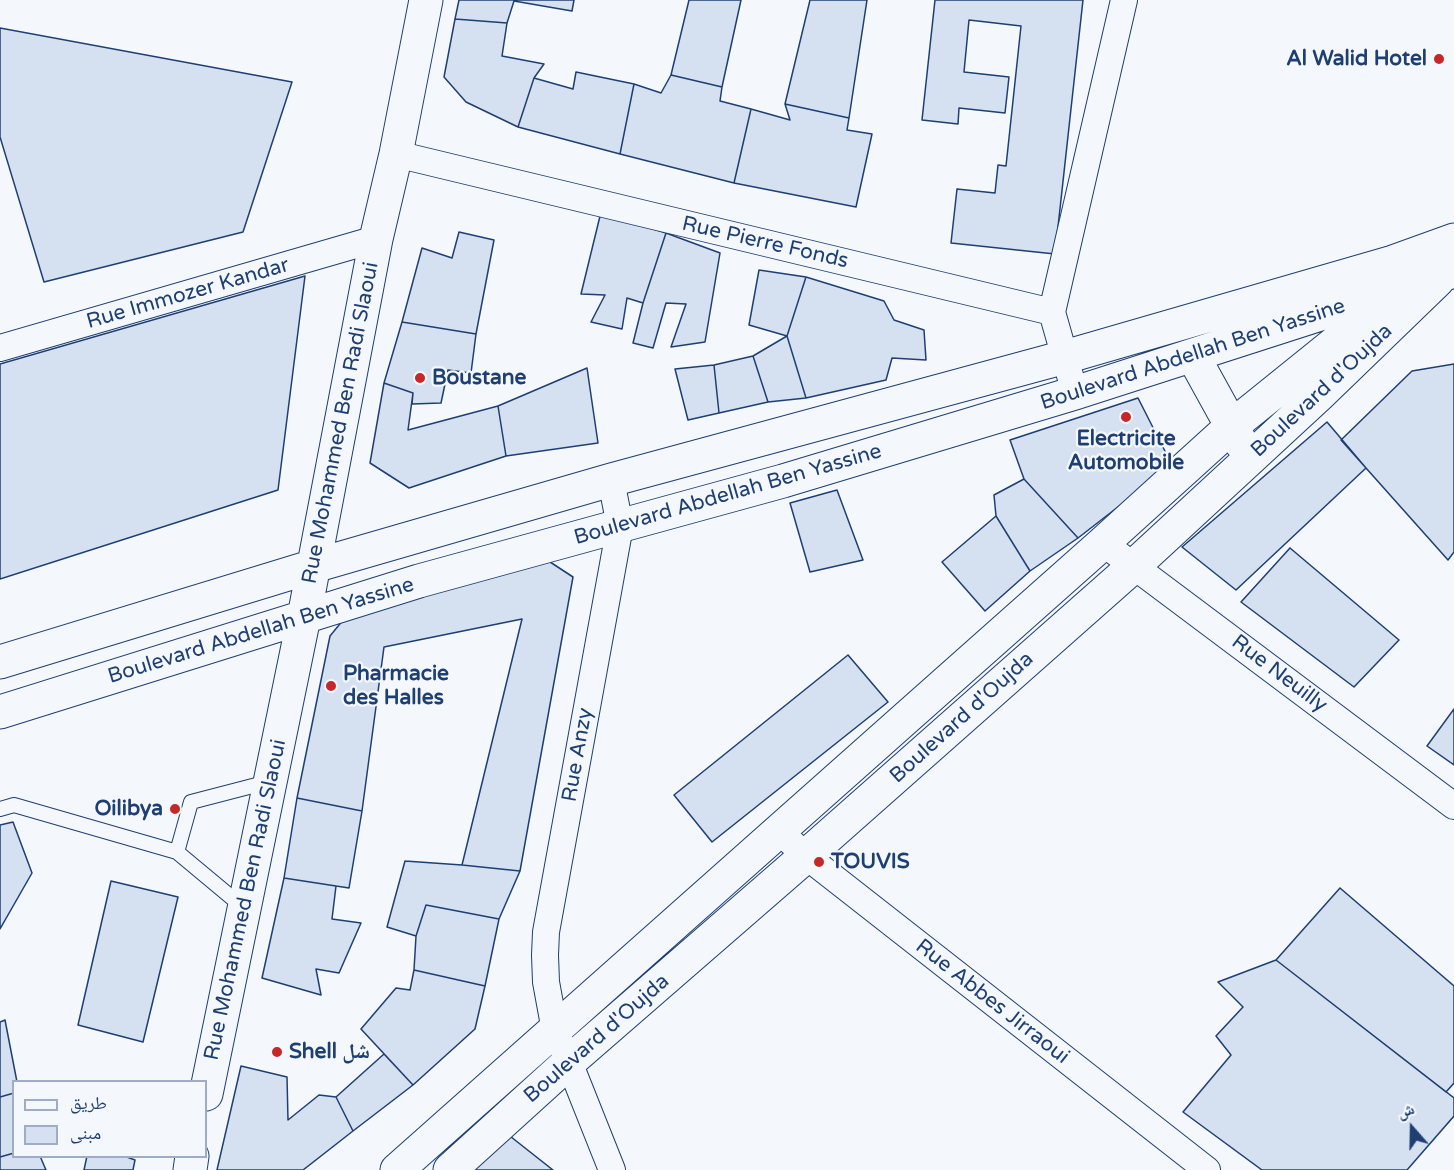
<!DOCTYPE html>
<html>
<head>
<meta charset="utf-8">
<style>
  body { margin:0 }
  #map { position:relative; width:1454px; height:1170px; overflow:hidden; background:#f4f7fb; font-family:"Varela Round","Noto Naskh Arabic",sans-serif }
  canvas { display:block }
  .legend { position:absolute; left:12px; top:1080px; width:195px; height:78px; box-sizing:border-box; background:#f4f7fb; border:2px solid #9eadc5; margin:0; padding:8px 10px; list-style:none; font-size:18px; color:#1d3f73 }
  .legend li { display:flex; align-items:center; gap:12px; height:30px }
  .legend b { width:30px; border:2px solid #9eadc5 }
  .north { position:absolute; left:1382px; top:1098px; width:60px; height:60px; -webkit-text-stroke:4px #f4f7fb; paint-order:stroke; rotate:340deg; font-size:16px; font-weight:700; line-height:24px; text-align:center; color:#1d3f73 }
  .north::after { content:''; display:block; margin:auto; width:21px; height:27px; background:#1d3f73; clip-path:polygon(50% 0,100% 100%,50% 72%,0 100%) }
</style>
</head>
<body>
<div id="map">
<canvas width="1454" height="1170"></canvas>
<ul class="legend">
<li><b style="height:8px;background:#f4f7fb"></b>طريق</li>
<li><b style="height:16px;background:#d5e0f0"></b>مبنى</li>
</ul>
<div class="north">ش</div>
</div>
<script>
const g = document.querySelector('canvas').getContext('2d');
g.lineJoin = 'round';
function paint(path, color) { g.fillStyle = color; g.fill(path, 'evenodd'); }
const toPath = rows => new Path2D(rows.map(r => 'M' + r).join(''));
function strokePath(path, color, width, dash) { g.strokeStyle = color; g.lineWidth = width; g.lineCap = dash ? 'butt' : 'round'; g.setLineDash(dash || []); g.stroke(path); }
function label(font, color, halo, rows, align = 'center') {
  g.font = font + ' "Varela Round","Noto Naskh Arabic",sans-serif'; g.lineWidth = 4.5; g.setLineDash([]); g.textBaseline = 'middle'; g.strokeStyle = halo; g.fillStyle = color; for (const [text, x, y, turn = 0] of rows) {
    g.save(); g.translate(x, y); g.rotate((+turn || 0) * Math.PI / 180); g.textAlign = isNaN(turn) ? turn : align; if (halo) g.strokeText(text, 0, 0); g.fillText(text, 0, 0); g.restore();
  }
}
const building = toPath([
  [459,0,574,0,572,11,514,1,507,23,455,19,459,0],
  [689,0,741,0,722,87,671,75,689,0],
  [810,0,867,0,849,118,785,104,810,0],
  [935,0,1083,0,1055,254,951,243,957,189,995,193,998,165,1006,166,1021,26,969,20,964,72,1009,77,1005,113,959,108,958,124,922,120,935,0],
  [455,19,507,23,502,56,544,64,534,78,518,127,466,102,444,77,455,19],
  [0,28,292,82,243,232,44,282,0,137,0,28],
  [576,72,634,84,620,154,518,127,534,78,573,89,576,72],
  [671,75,722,87,720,101,751,109,734,183,620,154,634,84,661,93,671,75],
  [785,104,849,118,847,130,872,134,856,207,734,183,751,109,790,120,785,104],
  [601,212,666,233,643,303,627,298,622,329,591,322,605,295,581,294,601,212],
  [459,232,494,240,476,334,402,322,422,248,452,258,459,232],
  [666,233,720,253,705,342,671,347,686,304,666,303,653,348,633,343,643,303,666,233],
  [759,270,806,277,787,336,749,325,759,270],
  [305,276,278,490,0,579,0,364,305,276],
  [806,277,884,301,894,320,924,330,926,360,892,358,886,380,806,398,787,336,806,277],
  [402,322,476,334,471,373,448,370,441,403,412,404,413,393,384,383,402,322],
  [787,336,806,398,768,402,753,356,787,336],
  [753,356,768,402,719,413,714,365,753,356],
  [1454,364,1454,552,1448,560,1341,440,1412,371,1454,364],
  [714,365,719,413,688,420,675,369,714,365],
  [587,368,598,443,506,456,498,406,587,368],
  [384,383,413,393,408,430,498,406,506,456,409,488,370,463,384,383],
  [1138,398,1172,465,1078,538,1024,479,1010,440,1138,398],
  [1327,422,1366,468,1236,590,1182,547,1327,422],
  [1024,479,1078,538,1030,571,996,516,994,495,1024,479],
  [837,490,863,560,810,572,790,503,837,490],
  [996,516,1030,571,985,611,942,562,996,516],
  [1290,548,1399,640,1354,687,1241,602,1290,548],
  [544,558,573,577,520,871,462,865,522,619,384,647,362,811,297,798,330,636,357,603,544,558],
  [848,655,888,702,712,842,674,795,848,655],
  [1454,709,1454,765,1427,746,1454,709],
  [297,798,362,811,349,888,284,878,297,798],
  [13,822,32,873,0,929,0,825,13,822],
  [405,861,462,865,520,871,499,919,426,905,416,936,387,927,405,861],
  [284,878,336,886,332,919,361,923,339,973,316,969,321,995,262,978,284,878],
  [111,881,178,897,143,1042,78,1025,111,881],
  [1340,888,1454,986,1454,1083,1446,1092,1276,960,1340,888],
  [426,905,499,919,485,986,414,970,416,936,426,905],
  [1276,960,1454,1098,1454,1116,1407,1170,1262,1170,1183,1112,1231,1055,1216,1036,1243,1007,1218,982,1276,960],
  [414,970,485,986,475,1029,413,1085,361,1029,396,988,410,990,414,970],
  [5,1020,17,1082,14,1082,14,1093,0,1097,0,1022,5,1020],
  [384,1054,413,1085,353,1131,336,1097,384,1054],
  [241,1066,287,1077,288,1120,319,1095,336,1097,353,1131,303,1170,217,1170,241,1066],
  [14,1093,14,1153,0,1157,0,1097,14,1093],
  [501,1129,553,1170,456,1170,501,1129],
  [14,1153,14,1156,40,1156,46,1170,0,1170,0,1157,14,1153],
  [87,1156,124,1156,135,1160,133,1170,84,1170,87,1156]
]);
const lane = toPath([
  [0,809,14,805,177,852],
  [243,907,177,852,191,802,268,782]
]);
const street = toPath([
  [396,154,1052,312,1075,393],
  [1052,312,1124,0],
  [0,348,376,239],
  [611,480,620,526,546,932,545,955,546,982,555,1031,569,1062,612,1170],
  [1103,543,1454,806],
  [778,830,806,856,1207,1170]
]);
const secondary = toPath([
  [1193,356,1241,443],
  [0,662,314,566,611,480,1065,357,1393,262,1454,240],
  [0,712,419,581,783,481,1075,393,1454,271],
  [206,1094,304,617,376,239,396,154,426,0],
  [190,1170,192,1156],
  [397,1170,1103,543,1232,426,1387,301],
  [450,1170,569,1062,806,856,1135,565,1319,395,1438,280]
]);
const markers = [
  [1439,59,6,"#c62828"],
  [420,378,6,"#c62828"],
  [1126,417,6,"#c62828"],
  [331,686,6,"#c62828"],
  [175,809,6,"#c62828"],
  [819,862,6,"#c62828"],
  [277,1052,6,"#c62828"]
];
const poiNames = [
  ["Al Walid Hotel",1427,59,"right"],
  ["Boustane",432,378],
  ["Electricite",1126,439,"center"],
  ["Automobile",1126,463,"center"],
  ["Pharmacie",343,674],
  ["des Halles",343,698],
  ["Oilibya",163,809,"right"],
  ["TOUVIS",831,862],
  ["Shell شل",289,1052]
];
const streetNames = [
  ["Rue Pierre Fonds",765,243,13],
  ["Rue Immozer Kandar",188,294,-16],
  ["Boulevard Abdellah Ben Yassine",1193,355,-18],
  ["Boulevard d'Oujda",1322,391,-43],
  ["Rue Mohammed Ben Radi Slaoui",341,423,-79],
  ["Boulevard Abdellah Ben Yassine",728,495,-16],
  ["Boulevard Abdellah Ben Yassine",261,631,-17],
  ["Rue Neuilly",1279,674,37],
  ["Boulevard d'Oujda",962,718,-42],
  ["Rue Anzy",578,755,-80],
  ["Rue Mohammed Ben Radi Slaoui",246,900,-78],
  ["Rue Abbes Jirraoui",992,1002,38],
  ["Boulevard d'Oujda",597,1039,-41]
];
paint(building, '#d5e0f0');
strokePath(building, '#1d3f73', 1.5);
strokePath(lane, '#1d3f73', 16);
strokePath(street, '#1d3f73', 28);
strokePath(secondary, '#1d3f73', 35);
strokePath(lane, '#f4f7fb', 14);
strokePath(street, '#f4f7fb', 26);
strokePath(secondary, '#f4f7fb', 33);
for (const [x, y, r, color] of markers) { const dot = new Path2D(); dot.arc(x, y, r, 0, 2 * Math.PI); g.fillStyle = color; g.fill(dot); strokePath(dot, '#f4f7fb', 2); }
label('bold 21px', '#1d3f73', '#f4f7fb', poiNames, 'left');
label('21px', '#1d3f73', '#f4f7fb', streetNames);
</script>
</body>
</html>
